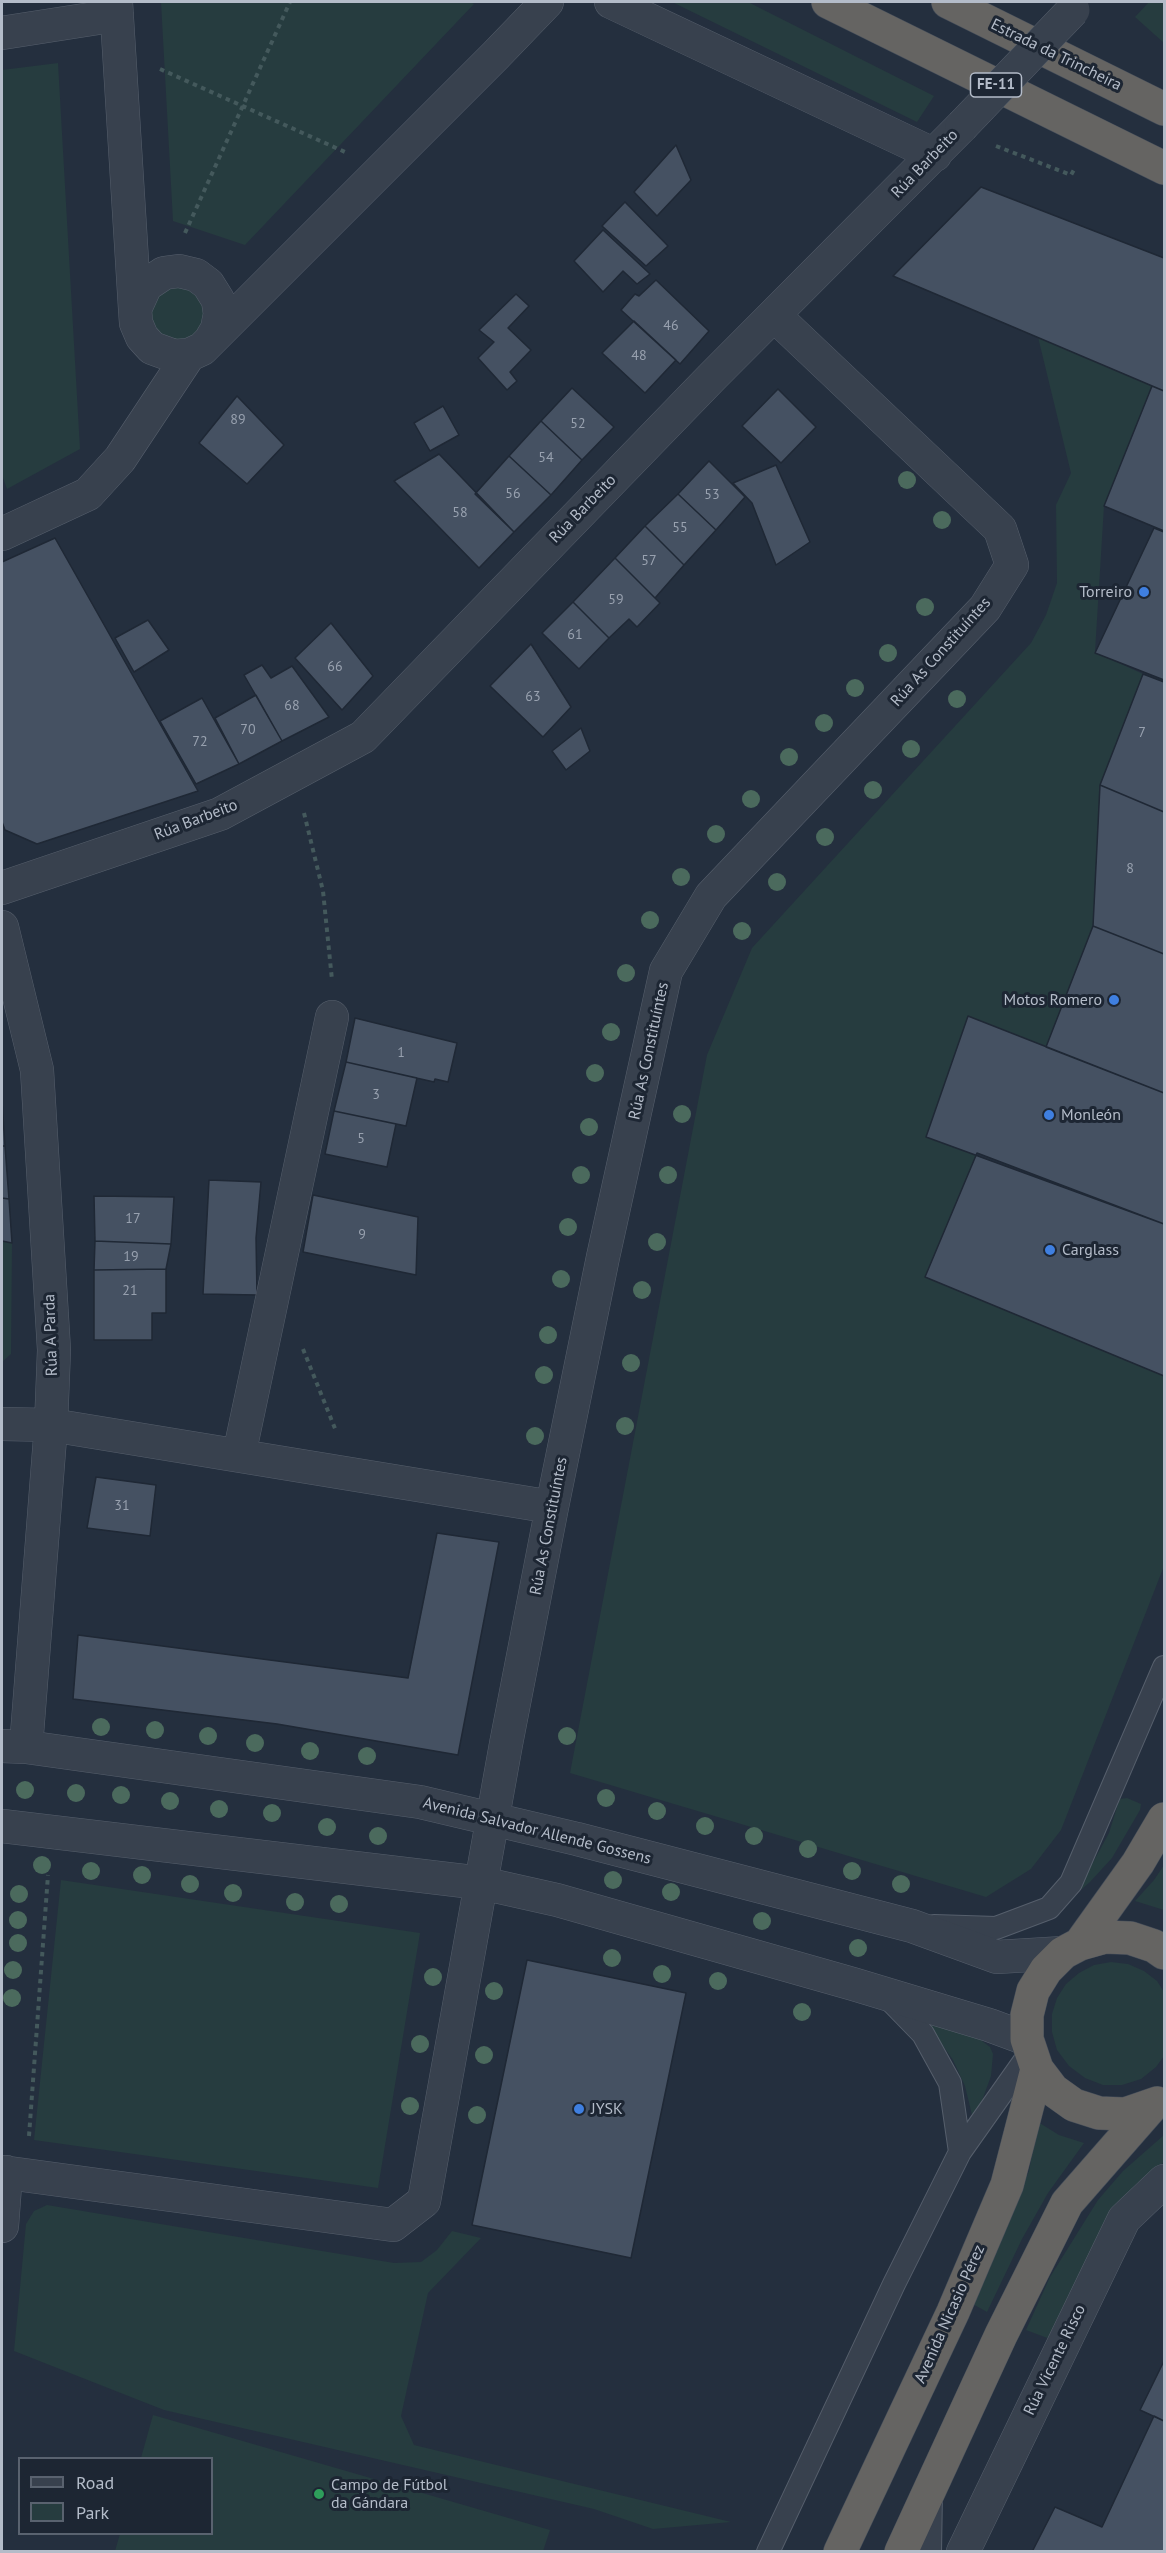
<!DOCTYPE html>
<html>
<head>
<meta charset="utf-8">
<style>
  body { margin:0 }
  #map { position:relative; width:1166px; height:2553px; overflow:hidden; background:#242f3e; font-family:"PT Sans",sans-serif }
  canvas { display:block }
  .frame { position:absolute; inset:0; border:3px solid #b4bcc9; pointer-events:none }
  .legend { position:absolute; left:18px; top:2457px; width:195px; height:78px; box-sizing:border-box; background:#1d2633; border:2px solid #59626f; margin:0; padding:8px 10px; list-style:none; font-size:18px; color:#b4bcc9 }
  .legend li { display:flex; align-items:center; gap:12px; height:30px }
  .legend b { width:30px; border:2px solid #59626f }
</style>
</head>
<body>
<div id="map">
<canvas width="1166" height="2553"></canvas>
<div class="frame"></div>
<ul class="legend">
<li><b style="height:8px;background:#38414e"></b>Road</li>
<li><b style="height:16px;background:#263c3f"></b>Park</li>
</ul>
</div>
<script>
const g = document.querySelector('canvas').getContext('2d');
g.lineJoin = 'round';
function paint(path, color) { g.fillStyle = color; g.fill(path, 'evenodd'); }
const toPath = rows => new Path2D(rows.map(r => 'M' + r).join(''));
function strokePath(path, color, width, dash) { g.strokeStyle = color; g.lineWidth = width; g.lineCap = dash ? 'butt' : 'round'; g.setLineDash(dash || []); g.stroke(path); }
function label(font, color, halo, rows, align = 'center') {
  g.font = font + ' "PT Sans",sans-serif'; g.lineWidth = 6; g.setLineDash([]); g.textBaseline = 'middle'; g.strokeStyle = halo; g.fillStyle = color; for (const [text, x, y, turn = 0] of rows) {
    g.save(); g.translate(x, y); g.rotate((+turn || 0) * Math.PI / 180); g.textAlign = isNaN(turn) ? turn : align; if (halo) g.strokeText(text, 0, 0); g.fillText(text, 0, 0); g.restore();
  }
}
const green = toPath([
  [161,2,470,2,474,4,245,245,173,221],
  [672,2,748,2,934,96,917,122],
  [1149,2,1164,2,1164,43,1135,17],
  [58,63,80,449,7,489,2,475,2,70],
  [182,283,208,301,200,341,160,343,147,305,153,295],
  [1038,337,1152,386,1104,506,1095,652,1143,674,1100,785,1093,926,1046,1047,968,1017,927,1137,977,1153,925,1277,1164,1376,1164,1566,1061,1830,1031,1869,986,1897,570,1773,707,1055,752,948,1031,643,1046,615,1057,583,1056,505,1071,473],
  [2,1241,12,1243,11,1354,2,1362],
  [1127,1798,1141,1804,1140,1810,1112,1858,1090,1882,1082,1889,1079,1888,1109,1833,1118,1804,1120,1799],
  [1164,1865,1164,1910,1135,1901,1154,1880],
  [61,1880,420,1933,378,2188,34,2140],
  [1111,1962,1128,1964,1144,1971,1157,1981,1164,1992,1164,2056,1156,2067,1141,2079,1122,2085,1103,2085,1085,2078,1069,2066,1057,2050,1052,2032,1052,2014,1057,1998,1066,1984,1079,1973,1094,1965],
  [927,2023,974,2035,990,2047,993,2054,991,2076,976,2117,972,2115,965,2086,953,2060],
  [1038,2122,1059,2135,1084,2143,1048,2193,1022,2239,987,2312,971,2303,1029,2171],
  [1164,2135,1164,2162,1135,2185,1110,2220,1050,2339,1026,2330,1050,2277,1098,2200,1123,2171],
  [47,2205,394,2263,421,2262,437,2250,452,2231,481,2238,428,2293,401,2416,414,2445,731,2522,653,2529,594,2509,164,2410,14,2351,26,2224,34,2211],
  [153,2415,550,2530,543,2551,115,2551,120,2534,212,2534,212,2458,141,2458]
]);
const building = toPath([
  [676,145,691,180,657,216,634,192,676,145],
  [981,187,1164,258,1164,391,893,276,981,187],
  [625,202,668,246,646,266,602,226,625,202],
  [603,230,650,274,637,284,623,271,603,292,574,261,603,230],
  [656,280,709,331,680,364,621,310,635,294,639,296,656,280],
  [516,294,529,306,508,328,531,350,510,372,517,381,507,390,478,358,494,342,479,330,516,294],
  [634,321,676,360,645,393,602,353,634,321],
  [1152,386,1164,391,1164,531,1104,506,1152,386],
  [572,388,614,427,582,460,541,421,572,388],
  [778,389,816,427,781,463,742,426,778,389],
  [237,396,284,445,247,484,199,443,237,396],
  [443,406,459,435,430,451,414,423,443,406],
  [541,421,582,460,551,495,509,456,541,421],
  [439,454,514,532,479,568,394,481,439,454],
  [509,456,551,495,514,532,475,494,509,456],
  [709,461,745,497,716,530,678,494,709,461],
  [776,465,810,542,776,565,752,503,733,483,776,465],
  [678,494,716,530,684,565,645,526,678,494],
  [645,526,684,565,655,598,615,558,645,526],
  [1154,528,1164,532,1164,680,1095,653,1154,528],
  [55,538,198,791,37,844,5,830,2,822,2,562,55,538],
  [615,558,660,603,637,627,629,619,609,638,573,602,615,558],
  [573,602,609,638,579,669,542,633,573,602],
  [148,620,169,650,134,672,115,638,148,620],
  [331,623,373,676,342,710,295,658,331,623],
  [531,644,571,707,543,737,490,686,531,644],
  [262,665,271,678,292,666,329,717,282,741,244,675,262,665],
  [1143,674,1164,682,1164,812,1100,785,1143,674],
  [256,695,282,741,239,764,215,718,256,695],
  [202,698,239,764,196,784,160,721,202,698],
  [581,728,590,751,566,770,552,751,581,728],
  [1100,785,1164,812,1164,954,1093,926,1100,785],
  [1093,926,1164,954,1164,1093,1046,1047,1093,926],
  [968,1016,1164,1093,1164,1224,926,1137,968,1016],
  [355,1018,457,1043,448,1082,435,1079,434,1082,346,1062,355,1018],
  [346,1062,417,1078,406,1126,334,1111,346,1062],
  [2,1102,5,1146,2,1146,2,1102],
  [334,1111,396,1124,387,1167,325,1154,334,1111],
  [2,1146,5,1146,9,1199,2,1198,2,1146],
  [977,1153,1164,1224,1164,1376,925,1277,977,1153],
  [209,1180,261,1182,256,1238,257,1295,203,1294,209,1180],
  [313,1195,418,1217,416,1275,303,1252,313,1195],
  [94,1196,174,1197,171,1244,95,1241,94,1196],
  [2,1198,9,1199,12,1243,2,1241,2,1198],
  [95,1241,171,1244,166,1269,94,1270,95,1241],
  [166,1269,166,1313,152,1313,152,1340,94,1340,94,1270,166,1269],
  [96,1477,156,1485,150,1536,87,1528,96,1477],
  [437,1533,499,1542,458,1755,277,1724,73,1699,78,1635,408,1678,437,1533],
  [527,1960,686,1993,631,2258,472,2225,527,1960],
  [1164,2361,1164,2421,1140,2410,1164,2361],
  [1154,2416,1164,2421,1164,2552,1032,2552,1055,2507,1102,2527,1154,2416]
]);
const path = toPath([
  [160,69,345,152],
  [996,146,1071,175,1075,168],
  [185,233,290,2],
  [304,813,323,891,332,980],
  [303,1349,336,1431],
  [29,2136,48,1875]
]);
const service = toPath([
  [934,1926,996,1928,1049,1908,1071,1883,1164,1667],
  [886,1996,923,2034,950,2083,960,2152],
  [768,2552,894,2284,960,2152,1030,2053],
  [930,2552,931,2493]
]);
const minor = toPath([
  [116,2,135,309],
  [611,2,935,155],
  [2,33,117,15],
  [210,341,217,329,220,314,218,300,208,284,196,275,179,271,164,273,146,285,135,309,136,323,142,337,152,348,174,356,189,355,202,349,496,55,547,2],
  [2,534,88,494,120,459,189,355],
  [2,888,220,814,363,737,711,378,962,126],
  [2,927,37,1070,54,1350,51,1425,26,1747],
  [2,1424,51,1425,552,1507],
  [239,1455,332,1017],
  [2,1746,26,1747,420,1802,577,1839,912,1926,997,1957,1063,1953],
  [2,1826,481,1883,557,1900,853,1984,989,2025,1027,2039],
  [2,2172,393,2225,424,2201,506,1744,552,1507,603,1257,666,971,711,896,985,608,1012,565,1000,529,775,316],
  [2,2226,6,2172],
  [963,2552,1124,2219,1164,2181]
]);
const trunk = toPath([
  [828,2,1164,168],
  [948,2,1164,109],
  [1080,1944,1138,1863,1164,1819],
  [1157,2103,1125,2114,1099,2113,1074,2105,1053,2090,1037,2069,1027,2039,1027,2015,1033,1991,1046,1970,1063,1953,1080,1944,1105,1937,1130,1938,1154,1946,1164,1953],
  [840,2552,953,2312,1007,2185,1037,2069],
  [901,2552,1001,2335,1067,2203,1151,2107]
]);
const minorBridge = toPath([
  [962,126,1073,10]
]);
const trees = [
  [907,480],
  [942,520],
  [925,607],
  [888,653],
  [855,688],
  [957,699],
  [824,723],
  [911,749],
  [789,757],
  [873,790],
  [751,799],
  [716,834],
  [825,837],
  [681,877],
  [777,882],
  [650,920],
  [742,931],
  [626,973],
  [611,1032],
  [595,1073],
  [682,1114],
  [589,1127],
  [581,1175],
  [668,1175],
  [568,1227],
  [657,1242],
  [561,1279],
  [642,1290],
  [548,1335],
  [631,1363],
  [544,1375],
  [625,1426],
  [535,1436],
  [101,1727],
  [155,1730],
  [208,1736],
  [567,1736],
  [255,1743],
  [310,1751],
  [367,1756],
  [25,1790],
  [76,1793],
  [121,1795],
  [606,1798],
  [170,1801],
  [219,1809],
  [657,1811],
  [272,1813],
  [705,1826],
  [327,1827],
  [378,1836],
  [754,1836],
  [808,1849],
  [42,1865],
  [91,1871],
  [852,1871],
  [142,1875],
  [613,1880],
  [190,1884],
  [901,1884],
  [671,1892],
  [233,1893],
  [19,1894],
  [295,1902],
  [339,1904],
  [18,1920],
  [762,1921],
  [18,1943],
  [858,1948],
  [612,1958],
  [13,1970],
  [662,1974],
  [433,1977],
  [718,1981],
  [494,1991],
  [12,1998],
  [802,2012],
  [420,2044],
  [484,2055],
  [410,2106],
  [477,2115]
];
const markers = [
  [1144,592,6,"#3f7fe0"],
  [1114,1000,6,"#3f7fe0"],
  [1049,1115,6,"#3f7fe0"],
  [1050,1250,6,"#3f7fe0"],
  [579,2109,6,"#3f7fe0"],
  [319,2494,6,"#2e9e5b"]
];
const numberNames = [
  ["46",671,326],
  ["48",639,356],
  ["89",238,420],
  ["52",578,424],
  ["54",546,458],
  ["56",513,494],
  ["53",712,495],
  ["58",460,513],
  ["55",680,528],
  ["57",649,561],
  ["59",616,600],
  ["61",575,635],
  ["66",335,667],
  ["63",533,697],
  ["68",292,706],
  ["70",248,730],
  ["7",1142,733],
  ["72",200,742],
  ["8",1130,869],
  ["1",401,1053],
  ["3",376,1095],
  ["5",361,1139],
  ["17",133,1219],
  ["9",362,1235],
  ["19",131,1257],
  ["21",130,1291],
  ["31",122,1506]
];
const shields = [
  [996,85,51]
];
const shieldNames = [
  ["FE-11",996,85]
];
const streetNames = [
  ["Estrada da Trincheira",1056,55,26],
  ["Rúa Barbeito",925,164,-46],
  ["Rúa Barbeito",583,509,-46],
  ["Rúa As Constituíntes",941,652,-48],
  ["Rúa Barbeito",196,820,-21],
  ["Rúa As Constituíntes",649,1051,-78],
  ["Rúa A Parda",51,1335,-92],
  ["Rúa As Constituíntes",549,1526,-79],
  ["Avenida Salvador Allende Gossens",537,1831,14],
  ["Avenida Nicasio Pérez",950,2314,-66],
  ["Rúa Vicente Risco",1055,2360,-64]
];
const poiNames = [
  ["Torreiro",1132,592,"right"],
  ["Motos Romero",1102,1000,"right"],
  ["Monleón",1061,1115],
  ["Carglass",1062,1250],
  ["JYSK",591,2109],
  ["Campo de Fútbol",331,2485],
  ["da Gándara",331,2503]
];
paint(green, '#263c3f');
paint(building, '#455162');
strokePath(building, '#1f2835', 1.5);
strokePath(service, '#565f6c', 24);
strokePath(minor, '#565f6c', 34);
strokePath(trunk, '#434c59', 34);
strokePath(path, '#44595c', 4, [4.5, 4.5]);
strokePath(service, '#38414e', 22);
strokePath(minor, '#38414e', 33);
strokePath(trunk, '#656462', 33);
strokePath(minorBridge, '#565f6c', 34, []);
strokePath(minorBridge, '#38414e', 33);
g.fillStyle = '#4b6a5d';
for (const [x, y] of trees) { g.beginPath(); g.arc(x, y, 9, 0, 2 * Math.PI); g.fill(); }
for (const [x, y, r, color] of markers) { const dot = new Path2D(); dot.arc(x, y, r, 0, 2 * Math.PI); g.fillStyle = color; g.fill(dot); strokePath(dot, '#1d2633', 2); }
label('14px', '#98a1af', null, numberNames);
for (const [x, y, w] of shields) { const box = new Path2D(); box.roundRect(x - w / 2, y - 12, w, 24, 4.5); g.fillStyle = '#1d2633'; g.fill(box); strokePath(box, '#b4bcc9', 1.5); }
label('bold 15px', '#b4bcc9', null, shieldNames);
label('16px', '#b4bcc9', '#1d2633', streetNames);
label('16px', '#b4bcc9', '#1d2633', poiNames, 'left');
</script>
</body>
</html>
